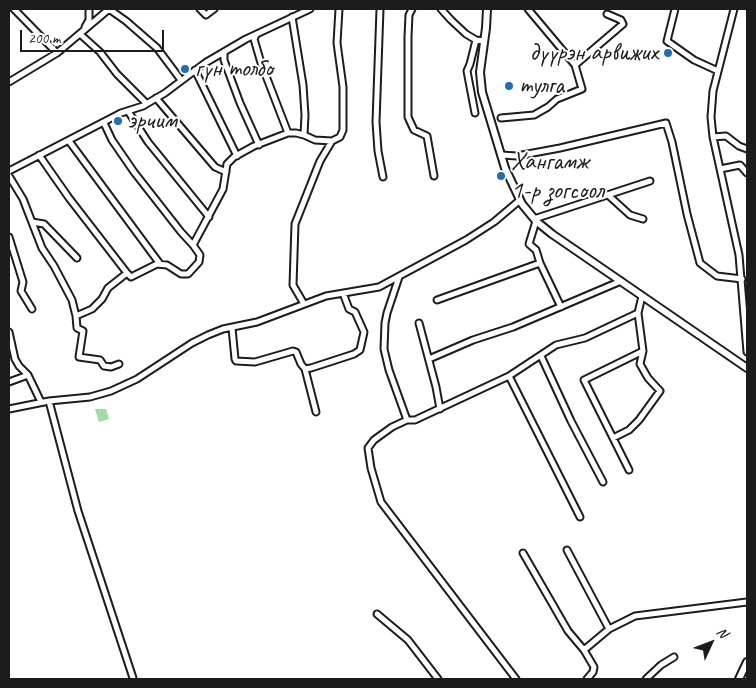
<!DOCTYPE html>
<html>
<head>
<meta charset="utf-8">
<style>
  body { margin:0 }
  #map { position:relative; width:756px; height:688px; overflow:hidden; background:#fff; font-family:Caveat,sans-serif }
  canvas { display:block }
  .frame { position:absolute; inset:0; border:10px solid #1c1c1c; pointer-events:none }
  .north { position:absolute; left:686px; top:618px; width:50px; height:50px; -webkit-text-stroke:4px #fff; paint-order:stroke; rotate:47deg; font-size:14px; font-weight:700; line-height:20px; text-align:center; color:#1c1c1c }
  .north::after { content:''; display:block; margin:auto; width:18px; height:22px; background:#1c1c1c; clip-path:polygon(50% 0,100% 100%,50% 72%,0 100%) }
  .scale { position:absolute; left:20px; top:30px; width:144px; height:22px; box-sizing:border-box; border:2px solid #1c1c1c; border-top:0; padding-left:6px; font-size:15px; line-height:18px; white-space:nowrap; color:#1c1c1c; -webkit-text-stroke:4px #fff; paint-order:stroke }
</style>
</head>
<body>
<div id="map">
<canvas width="756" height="688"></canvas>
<div class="frame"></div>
<div class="north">N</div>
<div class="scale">200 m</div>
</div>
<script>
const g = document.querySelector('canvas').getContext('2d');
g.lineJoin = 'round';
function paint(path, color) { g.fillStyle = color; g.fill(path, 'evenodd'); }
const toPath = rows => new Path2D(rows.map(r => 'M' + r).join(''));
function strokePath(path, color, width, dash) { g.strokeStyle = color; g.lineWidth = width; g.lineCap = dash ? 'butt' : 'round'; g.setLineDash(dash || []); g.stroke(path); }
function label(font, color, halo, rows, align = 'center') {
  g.font = font + ' Caveat,sans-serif'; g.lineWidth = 4; g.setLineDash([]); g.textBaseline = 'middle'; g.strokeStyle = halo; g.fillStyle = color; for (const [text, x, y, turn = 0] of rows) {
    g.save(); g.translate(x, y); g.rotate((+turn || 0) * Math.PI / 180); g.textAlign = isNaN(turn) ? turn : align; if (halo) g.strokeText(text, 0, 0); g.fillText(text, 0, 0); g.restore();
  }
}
const green = toPath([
  [95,409,106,409,109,419,99,422]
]);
const minor = toPath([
  [14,9,57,53],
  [109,9,126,21,157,48,181,80],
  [200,9,206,15,214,9],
  [380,9,376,122,378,151,383,177],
  [412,9,409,15,408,37,408,117,414,130,427,136,434,176],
  [441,9,451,20,466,34,476,40,484,41],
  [675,9,667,41,694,60,718,71],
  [734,9,713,91,711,117,713,137,739,255,747,352],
  [292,17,303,85,305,115,304,135,315,140,332,141],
  [85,27,89,20,89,10],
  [80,34,100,52,117,74,146,103],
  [256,35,254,39,261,63,288,133],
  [224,52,224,60,240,103,259,145],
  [575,65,623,24,621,20,607,14],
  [195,70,237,156],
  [9,82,57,53,109,9],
  [156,98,215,167,226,172],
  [128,111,148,142,209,217],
  [475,113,467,71,470,64,476,40],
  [501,118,534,115,548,107,557,99,582,89,575,65,528,9],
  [104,123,112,140,134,172,181,232,193,245],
  [713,137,726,136,739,146,747,149],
  [69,141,160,264],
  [39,155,69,198,127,273],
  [501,155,517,156,560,148,666,123,672,142,687,214,700,263,717,276,742,279],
  [720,169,740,165,747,173],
  [9,171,121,113,143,106,165,93,205,63,246,39,310,9],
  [9,176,23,199,42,248,54,266,72,300,76,316,92,309,102,299,108,288,127,273,131,277,157,264,167,265,181,274,188,274,199,262,200,255,193,245,223,189,227,164,234,157,254,146,288,133,296,133,304,135],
  [608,195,630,215,643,219],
  [534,219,650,181],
  [536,221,529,244,536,250,540,263],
  [32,222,44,224,77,258],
  [9,237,23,282,21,291,32,309],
  [399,277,387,313,385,323,384,349,389,370,407,420],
  [437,300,540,263,561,307],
  [304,304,293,285,295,224,320,161,332,141,340,137,343,130,343,87,337,43,339,9],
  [76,316,77,328,83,331,79,357,100,360,104,366,111,367,119,364],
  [419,323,436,387,440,409],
  [232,328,235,359,236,361,255,362,293,351,296,352,301,364,305,369,311,368,354,354,360,350,364,332,355,312,349,309,343,293],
  [9,332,15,359,19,366,28,375,41,402],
  [541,356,571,421,603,482],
  [429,359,473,340,513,327,621,281],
  [305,369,316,412],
  [509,376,580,517],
  [9,382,28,375],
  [49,401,78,511,133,678],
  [9,409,49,401,90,397,111,391,137,379,192,343,208,335,223,329,257,322,326,296,379,287,466,240,494,222,520,200],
  [613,438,629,430,639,420,660,391,648,378,640,364,643,351,638,313,642,296],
  [629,470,584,380,643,351],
  [567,550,609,629],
  [523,553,568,631,584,650,594,667,593,672,587,679],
  [377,614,408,640,438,679],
  [584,650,609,629,635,616,747,602],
  [516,679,381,502,371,468,368,448,374,440,392,427,407,420,415,420,509,376,556,345,585,338,638,313],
  [646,679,661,665,674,657]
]);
const major = toPath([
  [487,9,486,28,480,72,482,92,505,168,522,204,536,221,552,234,747,368],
  [739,679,747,662]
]);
const markers = [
  [668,53,5,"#1f6fb2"],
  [185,69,5,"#1f6fb2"],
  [509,86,5,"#1f6fb2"],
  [118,121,5,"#1f6fb2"],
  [501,176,5,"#1f6fb2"]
];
const poiNames = [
  ["дүүрэн арвижих",658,53,"right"],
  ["гүн толбо",195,69],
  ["тулга",519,86],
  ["эрчим",128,121],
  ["Хангамж",511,162],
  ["1-р зогсоол",511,191]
];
paint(green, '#9cdda8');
strokePath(minor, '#1c1c1c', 9);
strokePath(major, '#1c1c1c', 10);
strokePath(minor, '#fff', 5);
strokePath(major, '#fff', 6);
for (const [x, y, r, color] of markers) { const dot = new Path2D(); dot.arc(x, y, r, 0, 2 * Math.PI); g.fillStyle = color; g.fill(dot); strokePath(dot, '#fff', 2); }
label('25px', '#1c1c1c', '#fff', poiNames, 'left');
</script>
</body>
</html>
